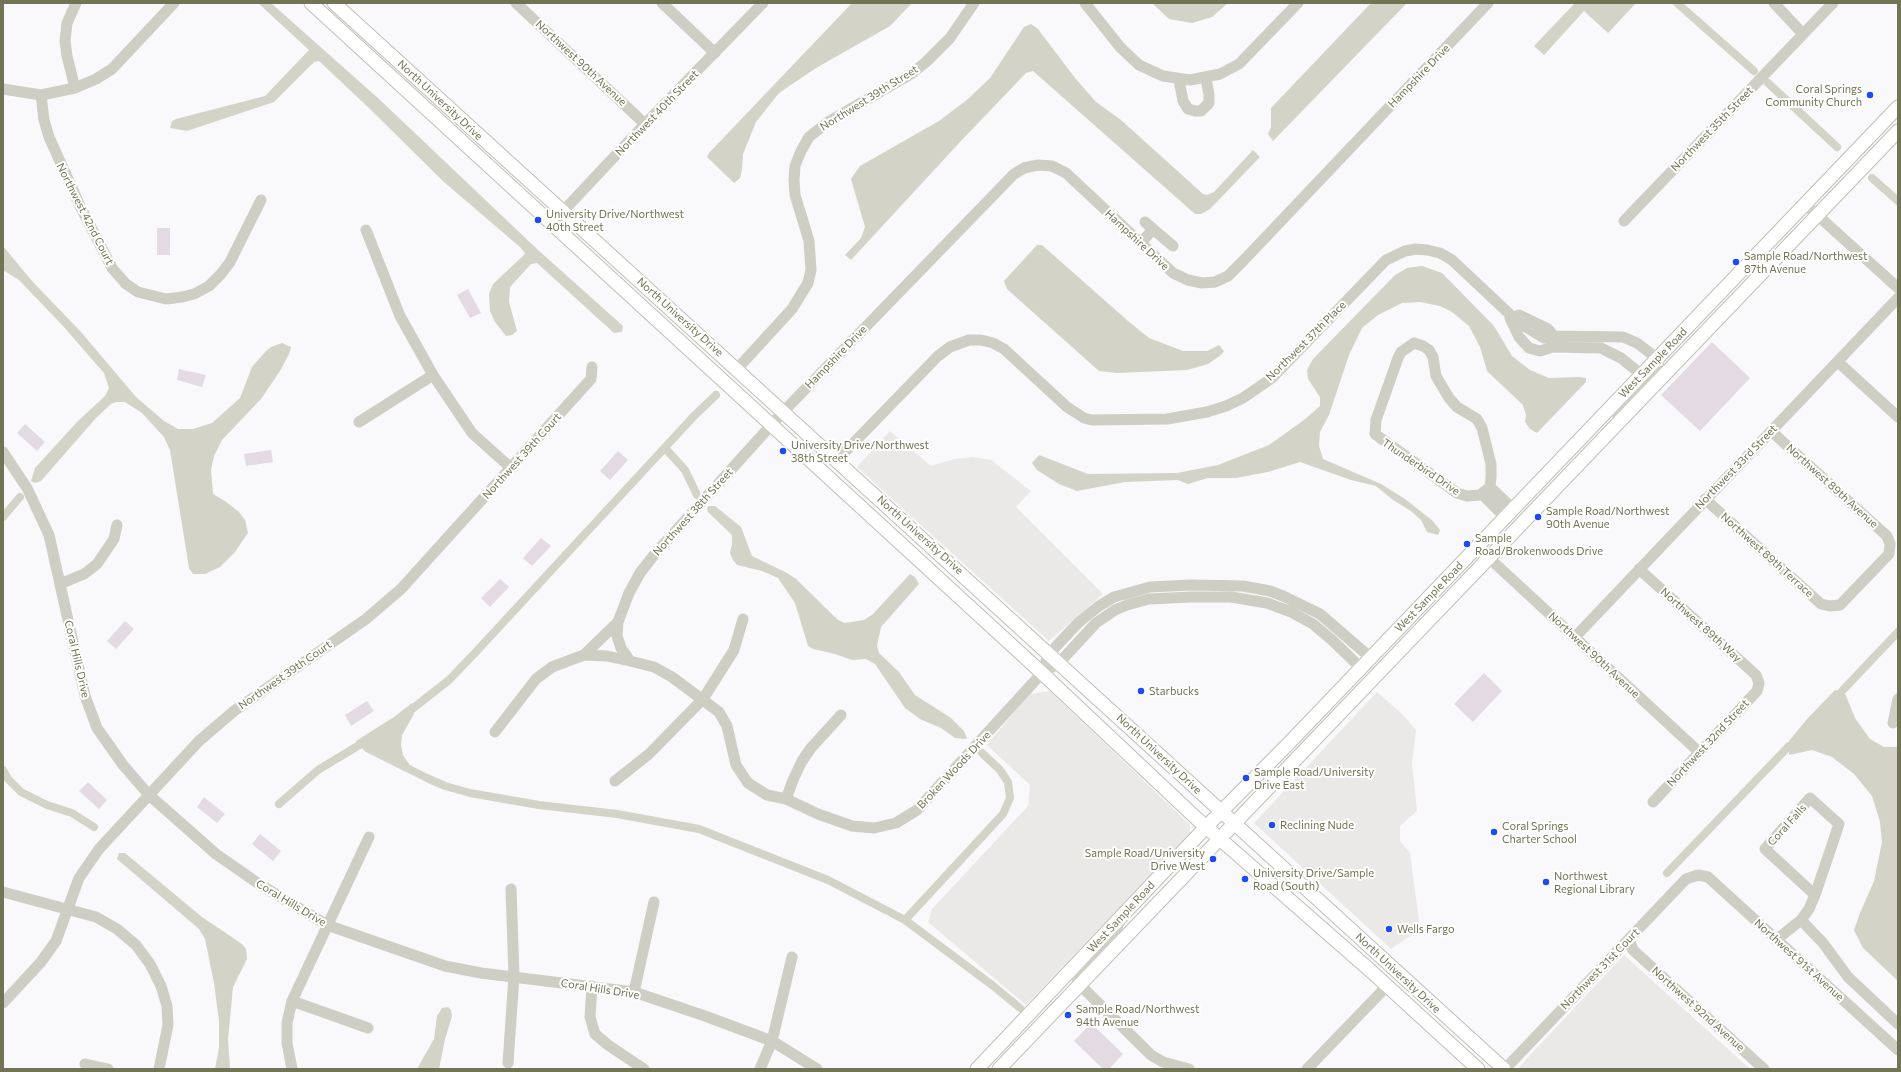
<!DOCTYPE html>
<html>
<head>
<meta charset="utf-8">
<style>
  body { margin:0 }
  #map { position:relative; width:1901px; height:1072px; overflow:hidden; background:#f9f8fa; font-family:Commissioner,sans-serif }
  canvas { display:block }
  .frame { position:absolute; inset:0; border:4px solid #737355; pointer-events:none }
</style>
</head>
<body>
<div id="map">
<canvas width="1901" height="1072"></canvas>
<div class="frame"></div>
</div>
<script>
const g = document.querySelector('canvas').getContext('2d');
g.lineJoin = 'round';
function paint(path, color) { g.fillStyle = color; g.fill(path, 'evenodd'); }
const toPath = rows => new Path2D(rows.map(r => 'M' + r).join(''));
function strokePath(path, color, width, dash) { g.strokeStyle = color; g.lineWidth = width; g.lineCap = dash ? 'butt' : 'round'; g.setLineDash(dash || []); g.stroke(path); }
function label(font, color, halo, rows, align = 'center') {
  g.font = font + ' Commissioner,sans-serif'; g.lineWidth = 4; g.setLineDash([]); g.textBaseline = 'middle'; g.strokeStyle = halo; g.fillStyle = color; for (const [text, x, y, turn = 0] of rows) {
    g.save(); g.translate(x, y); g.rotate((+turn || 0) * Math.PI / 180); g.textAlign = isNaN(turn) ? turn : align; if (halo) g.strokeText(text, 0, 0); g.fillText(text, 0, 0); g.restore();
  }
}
const built = toPath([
  [890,431,931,466,954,459,973,457,991,460,1031,491,1016,507,1103,594,1049,641,857,467],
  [1050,691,1190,825,1190,834,1026,1005,928,922,932,909,1028,806,1030,785,987,745,1029,694],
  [1377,692,1403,715,1416,730,1412,763,1417,811,1400,826,1400,841,1410,853,1419,921,1416,932,1391,949,1254,823],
  [1624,955,1750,1069,1522,1069,1519,1067]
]);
const green = toPath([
  [157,228,170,228,170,255,157,255],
  [468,289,481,313,470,318,457,295],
  [1712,342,1750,378,1700,431,1661,395],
  [179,369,206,375,202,387,177,380],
  [25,424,45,442,37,451,17,433],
  [271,450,273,462,246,466,244,454],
  [618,451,628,460,610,480,600,471],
  [541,538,551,546,532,566,523,558],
  [500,579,509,587,490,607,481,598],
  [125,621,134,629,116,649,107,641],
  [1484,673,1502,691,1473,722,1454,704],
  [367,701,374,711,351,726,345,715],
  [88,782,107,800,99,809,79,791],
  [204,797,225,814,217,823,197,807],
  [260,834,281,851,273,861,252,844],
  [1091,1023,1123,1054,1109,1069,1103,1069,1074,1041]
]);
const water = toPath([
  [258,3,271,3,379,99,537,249,623,326,622,332,614,333,537,263,531,264,510,287,509,302,517,331,512,335,506,336,495,322,490,311,489,294,493,284,524,255,525,253,520,247,444,182,371,110,319,61,314,62,274,102,187,131,170,128,172,121,176,119,265,96,309,50],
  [852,3,912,3,890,26,816,68,779,93,756,122,743,154,742,169,740,178,734,183,707,157,709,153],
  [1152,3,1228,3,1212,17,1192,23,1169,19],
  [1371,3,1407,3,1273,141,1268,134,1271,127,1271,108],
  [1575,3,1636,3,1608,33,1584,11,1544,55,1534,46],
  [1031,24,1038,29,1075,78,1096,102,1121,120,1203,194,1207,195,1214,192,1253,150,1260,157,1210,209,1201,214,1195,214,1033,71,1026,73,960,142,851,260,845,255,861,238,865,227,851,179,860,166,939,121,968,99,990,78,1024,27],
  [1037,245,1042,245,1128,321,1149,338,1183,351,1207,351,1219,345,1224,351,1221,355,1208,364,1187,370,1117,373,1099,371,1007,289,1004,281],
  [3,246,32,281,81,332,136,397,164,421,178,429,193,429,212,423,240,398,252,367,266,351,271,347,282,343,291,347,289,354,280,371,261,399,222,440,214,456,211,470,213,494,225,501,239,512,245,520,248,533,235,552,220,567,205,574,193,574,189,568,170,450,164,437,142,413,125,402,116,402,111,404,96,418,41,481,35,483,31,481,35,468,78,421,105,396,109,388,104,373,63,326,19,280,3,270],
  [1422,266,1442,273,1494,326,1512,356,1530,370,1549,378,1579,377,1586,378,1586,382,1537,433,1530,429,1525,422,1526,415,1523,405,1487,371,1480,347,1469,326,1452,312,1440,306,1420,302,1402,303,1378,315,1362,328,1349,355,1329,415,1320,432,1319,446,1323,459,1381,484,1405,499,1433,521,1440,530,1438,535,1427,532,1421,520,1411,511,1393,500,1376,486,1351,480,1300,462,1268,472,1236,478,1208,478,1188,484,1178,480,1125,482,1077,491,1059,484,1037,470,1032,463,1039,455,1088,474,1177,473,1218,465,1269,445,1304,420,1320,406,1320,397,1308,379,1307,370,1313,359,1395,275,1407,268],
  [715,506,741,527,752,556,787,573,796,579,838,620,845,623,864,620,873,614,910,574,915,577,919,584,881,627,877,646,879,653,899,672,915,695,951,718,964,731,967,739,955,738,941,728,920,719,905,708,875,664,866,659,852,660,835,654,813,649,808,646,795,603,778,578,762,571,737,565,733,560,730,553,732,544,732,535,708,512,707,508,709,506],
  [1835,690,1844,691,1855,718,1870,739,1884,747,1898,747,1898,981,1863,948,1854,930,1860,913,1874,881,1882,842,1880,822,1872,796,1854,774,1832,757,1812,750,1789,755,1789,741,1807,719],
  [412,703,415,707,414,714,402,735,401,745,403,755,409,764,404,771,366,752,358,745,356,741,394,717],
  [119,853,125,853,202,917,242,944,246,949,247,959,233,987,228,1039,230,1069,215,1069,219,1048,219,1021,214,983,205,939,199,929,117,859],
  [448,1007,451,1010,452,1016,445,1039,439,1069,417,1069,434,1039,437,1016,442,1008]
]);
const canal = toPath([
  [1677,3,1754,71],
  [1768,83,1837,147],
  [1872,178,1898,201],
  [665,448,685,470,697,495],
  [3,517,20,497],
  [1842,691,1898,632],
  [407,713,449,680,474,654,694,416,716,395],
  [398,761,407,768,429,779,445,786,470,793,539,805,617,814,699,829,828,880,905,920,992,985,1020,1008],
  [3,770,8,779,21,792,47,805,72,813,94,827],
  [279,804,318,770,366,741],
  [1667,873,1789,746],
  [905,920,1003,814,1010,798,1008,782,1000,770,982,753]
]);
const minor = toPath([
  [516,3,645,124],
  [662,3,715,53],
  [1085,3,1120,47,1139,65,1163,76,1190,80,1220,74,1239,64,1298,3],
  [1774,3,1803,34],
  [1179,80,1183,101,1188,109,1195,111,1201,111,1209,103,1209,95,1206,78],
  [75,88,67,56,65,41,67,23,76,3],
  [3,89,41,95,75,88,96,79,112,69,174,3],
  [41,95,44,120,49,137,81,208,112,268,126,284,138,292,166,299,182,297,194,294,209,286,221,274,230,262,261,200],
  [1805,204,1898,288],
  [1624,221,1833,3],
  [1145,222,1153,229],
  [552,223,645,124,763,3],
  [366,230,400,316,433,375,472,433,511,468],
  [1141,243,1153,229,1173,246],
  [1519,315,1548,329,1554,336],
  [1510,318,1519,337,1529,348,1540,351,1553,347,1601,348,1621,358,1642,375],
  [1414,343,1423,346,1429,350,1433,357,1436,376,1449,398,1457,407,1477,419,1482,428,1491,464,1491,477,1490,487,1480,495,1467,496,1457,493,1375,434,1376,420,1398,358,1401,352,1414,343],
  [1838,362,1898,417],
  [737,369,792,309,808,283,811,270,809,241,795,195,794,180,795,166,801,151,809,137,828,122,911,74,926,62,950,38,974,3],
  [359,422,433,375],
  [3,452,27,488,49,535,85,696,97,728,123,765,149,795,216,854,259,884,327,925,445,966,481,973,634,992,705,1016,772,1041,817,1069],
  [837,460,938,356,950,347,969,340,981,340,993,343,1004,349,1067,407,1084,418,1092,420,1167,419,1207,412,1226,406,1243,398,1272,378,1386,260,1405,251,1416,249,1427,250,1440,253,1452,260,1518,322,1544,338,1554,336,1623,337,1637,343,1658,359,1659,367,1654,376,1618,412,1618,423],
  [1490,487,1513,509],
  [1482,494,1505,517],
  [1705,499,1821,604,1830,606,1840,605,1889,554,1890,544,1887,536,1771,431],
  [1489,558,1699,752],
  [1639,569,1756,675,1759,683,1757,691,1653,802],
  [60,584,84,574,97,564,114,539,117,525],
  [1575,637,1898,298],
  [584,655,607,656,630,661,654,667,672,677,719,712,727,726,736,765,748,783,767,795,786,799,818,814,852,826,874,828,896,823,917,810,1042,673,1059,663,1096,623,1115,610,1127,605,1149,599,1191,597,1231,597,1267,603,1291,612,1313,624,1332,640,1361,668],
  [630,661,621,648,617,636,618,622,629,593,640,573,654,555,783,412,1014,174,1024,168,1038,165,1052,166,1066,173,1173,273,1188,280,1202,283,1215,282,1228,276,1244,260,1488,3],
  [1046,661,1049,654,1078,623,1099,606,1114,597,1150,587,1191,585,1243,586,1270,591,1283,596,1320,614,1371,658],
  [1893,723,1898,699],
  [495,732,536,679,552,667,584,655,618,622],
  [615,781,649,754,703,699,734,650,743,619],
  [786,799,793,780,802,761,811,748,841,715],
  [3,892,96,917,117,929,136,945,150,964,161,986,167,1006,168,1025,159,1069],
  [1801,920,1823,943,1848,977,1898,1024],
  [1120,921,1112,938,1078,971,1077,979,1080,985,1151,1055,1163,1062,1189,1069],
  [1629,939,1633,950,1764,1069],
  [1776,940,1801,920,1809,909,1815,895,1831,848,1839,824,1810,798,1765,849,1815,895],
  [592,986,590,1017,595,1034,608,1045,644,1069],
  [634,992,654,902],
  [292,1001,368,1028],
  [3,1003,41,962,56,941,79,878,99,849,199,741,234,711,366,619,401,589,591,379,592,367],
  [508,1063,514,976,511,889],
  [85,1064,108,1069],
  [292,1069,287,1043,287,1023,292,1001,369,837],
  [760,1069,772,1041,792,957],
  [1307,1069,1387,986],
  [1505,1069,1686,879,1698,875,1708,877,1898,1050]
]);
const major = toPath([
  [311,3,1042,673,1196,818,1372,972,1478,1069],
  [334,3,1504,1069],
  [977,1069,1206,827,1292,740,1898,107],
  [999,1069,1898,131]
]);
const markers = [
  [1870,95,4,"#1e4af3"],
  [538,220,4,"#1e4af3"],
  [1736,262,4,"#1e4af3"],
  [783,451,4,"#1e4af3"],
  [1538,517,4,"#1e4af3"],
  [1467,544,4,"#1e4af3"],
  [1141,691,4,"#1e4af3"],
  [1246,778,4,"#1e4af3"],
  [1272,825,4,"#1e4af3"],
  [1494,832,4,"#1e4af3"],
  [1213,859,4,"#1e4af3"],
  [1245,879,4,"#1e4af3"],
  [1546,882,4,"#1e4af3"],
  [1389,929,4,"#1e4af3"],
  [1068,1015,4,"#1e4af3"]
];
const streetNames = [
  ["Northwest 90th Avenue",581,63,43],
  ["Hampshire Drive",1419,76,-46],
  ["Northwest 39th Street",869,98,-32],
  ["North University Drive",440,100,43],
  ["Northwest 40th Street",657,113,-46],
  ["Northwest 35th Street",1712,129,-46],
  ["Northwest 42nd Court",85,214,63],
  ["Hampshire Drive",1137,240,43],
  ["North University Drive",680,317,42],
  ["Northwest 37th Place",1306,341,-45],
  ["Hampshire Drive",836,357,-46],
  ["West Sample Road",1653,363,-46],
  ["Northwest 39th Court",522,456,-48],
  ["Thunderbird Drive",1421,467,34],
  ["Northwest 33rd Street",1736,467,-46],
  ["Northwest 89th Avenue",1832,486,42],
  ["Northwest 38th Street",693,512,-48],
  ["North University Drive",920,535,42],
  ["Northwest 89th Terrace",1767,555,42],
  ["West Sample Road",1429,597,-46],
  ["Northwest 89th Way",1701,625,42],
  ["Northwest 90th Avenue",1594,655,43],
  ["Coral Hills Drive",77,659,77],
  ["Northwest 39th Court",285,675,-35],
  ["Northwest 32nd Street",1708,743,-47],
  ["North University Drive",1159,754,43],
  ["Broken Woods Drive",954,770,-47],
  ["Coral Falls",1787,825,-48],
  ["Coral Hills Drive",291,903,31],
  ["West Sample Road",1121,917,-47],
  ["Northwest 91st Avenue",1799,960,42],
  ["Northwest 31st Court",1600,969,-46],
  ["North University Drive",1398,973,43],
  ["Coral Hills Drive",600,989,9],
  ["Northwest 92nd Avenue",1698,1009,42]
];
const poiNames = [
  ["Coral Springs",1862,89,"right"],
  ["Community Church",1862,102,"right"],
  ["University Drive/Northwest",546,214],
  ["40th Street",546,227],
  ["Sample Road/Northwest",1744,256],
  ["87th Avenue",1744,269],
  ["University Drive/Northwest",791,445],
  ["38th Street",791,458],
  ["Sample Road/Northwest",1546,511],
  ["90th Avenue",1546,524],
  ["Sample",1475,538],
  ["Road/Brokenwoods Drive",1475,551],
  ["Starbucks",1149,691],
  ["Sample Road/University",1254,772],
  ["Drive East",1254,785],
  ["Reclining Nude",1280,825],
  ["Coral Springs",1502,826],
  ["Charter School",1502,839],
  ["Sample Road/University",1205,853,"right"],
  ["Drive West",1205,866,"right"],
  ["University Drive/Sample",1253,873],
  ["Road (South)",1253,886],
  ["Northwest",1554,876],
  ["Regional Library",1554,889],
  ["Wells Fargo",1397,929],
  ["Sample Road/Northwest",1076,1009],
  ["94th Avenue",1076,1022]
];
paint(built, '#eae9e8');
paint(green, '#e4dbe2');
paint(water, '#d4d3c7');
strokePath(canal, '#d4d3c7', 8);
strokePath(major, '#c0c0b6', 15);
strokePath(minor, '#cecec5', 11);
strokePath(major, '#fff', 13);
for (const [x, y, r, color] of markers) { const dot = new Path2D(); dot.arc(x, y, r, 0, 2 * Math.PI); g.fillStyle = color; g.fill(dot); strokePath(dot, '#fff', 1.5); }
label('11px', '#737355', '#fff', streetNames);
label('11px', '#737355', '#fff', poiNames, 'left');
</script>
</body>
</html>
